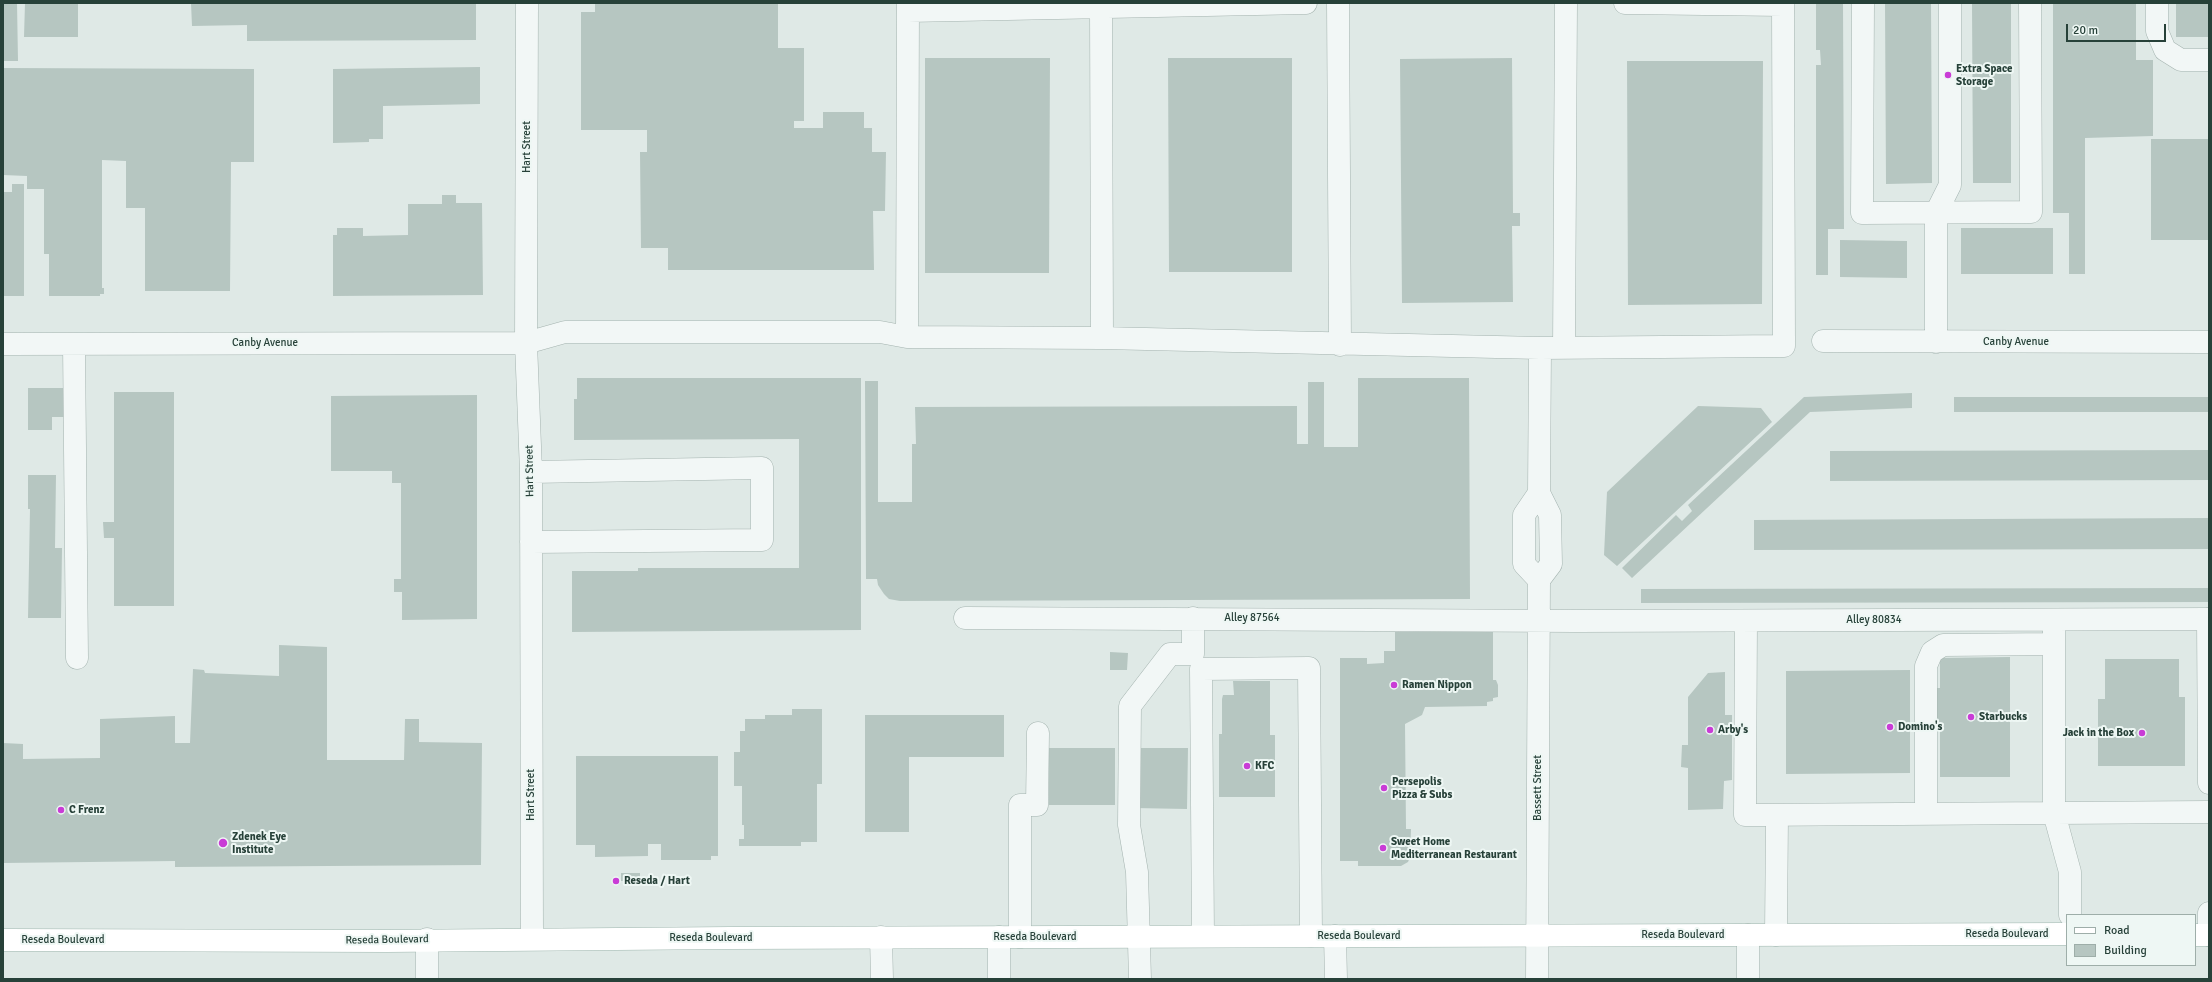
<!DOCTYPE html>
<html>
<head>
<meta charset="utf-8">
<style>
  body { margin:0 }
  #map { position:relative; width:2212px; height:982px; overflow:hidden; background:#dfe9e6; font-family:Signika,sans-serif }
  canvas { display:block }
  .frame { position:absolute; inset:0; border:4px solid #274139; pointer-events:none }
  .legend { position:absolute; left:2066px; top:914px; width:130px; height:52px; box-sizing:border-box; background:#eef7f4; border:1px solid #9eaea9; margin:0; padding:5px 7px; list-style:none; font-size:12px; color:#274139 }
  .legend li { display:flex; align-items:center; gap:8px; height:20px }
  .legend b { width:20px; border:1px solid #9eaea9 }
  .scale { position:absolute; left:2066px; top:24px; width:100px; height:18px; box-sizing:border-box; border:2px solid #274139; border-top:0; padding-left:5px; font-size:12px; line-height:14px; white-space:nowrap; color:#274139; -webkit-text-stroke:3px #eef7f4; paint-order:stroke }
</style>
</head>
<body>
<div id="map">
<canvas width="2212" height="982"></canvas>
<div class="frame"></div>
<ul class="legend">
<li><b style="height:5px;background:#fff"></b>Road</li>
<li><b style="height:11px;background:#b6c6c1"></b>Building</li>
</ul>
<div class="scale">20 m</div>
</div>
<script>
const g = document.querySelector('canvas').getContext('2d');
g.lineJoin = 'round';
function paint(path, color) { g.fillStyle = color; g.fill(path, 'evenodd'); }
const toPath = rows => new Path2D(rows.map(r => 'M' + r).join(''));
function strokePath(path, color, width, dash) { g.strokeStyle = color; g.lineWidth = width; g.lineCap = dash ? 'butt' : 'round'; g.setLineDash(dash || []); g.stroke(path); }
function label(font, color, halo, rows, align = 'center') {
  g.font = font + ' Signika,sans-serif'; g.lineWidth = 4; g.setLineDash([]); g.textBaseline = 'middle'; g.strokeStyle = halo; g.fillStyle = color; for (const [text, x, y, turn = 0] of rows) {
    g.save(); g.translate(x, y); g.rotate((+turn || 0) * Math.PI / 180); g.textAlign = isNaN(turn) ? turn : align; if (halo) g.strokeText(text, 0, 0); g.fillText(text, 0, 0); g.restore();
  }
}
const building = toPath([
  [3,3,17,3,18,61,3,61],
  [25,3,78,3,78,37,24,37],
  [191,3,476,3,476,40,247,41,247,25,192,26],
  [595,3,778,3,778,48,804,48,804,121,794,121,794,128,823,128,823,112,864,112,864,128,872,128,872,152,886,152,885,211,873,211,874,270,668,270,668,248,641,248,640,152,647,152,647,130,581,130,581,12,595,12],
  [1816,3,1843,3,1844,229,1828,229,1828,275,1816,275,1816,65,1821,65,1820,50,1816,50],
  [1885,3,1931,3,1932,183,1886,184],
  [1972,3,2011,3,2011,183,1973,183],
  [2053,3,2136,3,2136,60,2153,60,2153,136,2085,138,2085,274,2069,274,2069,213,2053,213],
  [2176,3,2209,3,2209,37,2176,37],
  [925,58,1050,58,1049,273,925,273],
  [1168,58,1292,58,1292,272,1169,272],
  [1512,58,1513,213,1520,213,1520,226,1512,226,1513,302,1402,303,1400,59],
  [1627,61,1763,61,1762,304,1628,305],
  [480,67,480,104,383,106,383,139,369,139,369,142,333,143,333,69],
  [3,68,254,69,254,162,231,162,230,291,145,291,145,208,126,208,126,161,102,160,102,288,104,288,104,294,100,294,100,296,49,296,49,254,44,254,44,189,27,189,27,176,3,175],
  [2151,139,2209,139,2209,240,2151,240],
  [12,184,24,184,24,296,3,296,3,192,12,192],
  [442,195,456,195,456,203,482,203,483,295,333,296,333,235,337,235,337,228,363,228,363,236,408,235,408,204,442,204],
  [1961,228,2053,228,2053,274,1961,274],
  [1840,240,1907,241,1907,278,1840,277],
  [577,378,861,378,861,630,572,632,572,571,638,571,638,568,799,568,799,439,574,440,574,399,577,399],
  [1358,378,1469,378,1470,599,900,601,889,599,884,594,878,585,877,579,866,579,865,381,878,381,878,502,912,502,912,444,916,444,915,407,1297,406,1297,444,1308,444,1308,382,1324,382,1324,447,1358,447],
  [28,388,65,388,65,417,52,417,52,430,28,430],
  [114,392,174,392,174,606,114,606,114,538,104,538,103,522,114,522],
  [1912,393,1912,408,1810,412,1632,578,1622,568,1676,515,1682,521,1692,511,1688,505,1804,397],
  [477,395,477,619,402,620,402,592,394,592,394,579,401,579,401,483,392,483,392,471,331,471,331,396],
  [1954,397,2209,397,2209,412,1954,412],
  [1698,406,1761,408,1772,422,1617,566,1604,555,1607,492],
  [2209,450,2209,480,1830,481,1830,451],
  [28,475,56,475,55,548,62,548,61,618,28,618,30,509,28,509],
  [2209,518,2209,549,1754,550,1754,520],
  [2209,588,2209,602,1641,603,1641,589],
  [1493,631,1493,680,1496,680,1498,685,1498,697,1493,698,1493,701,1487,702,1487,706,1425,707,1422,715,1405,724,1406,829,1411,829,1410,857,1408,862,1401,866,1358,866,1358,861,1340,861,1340,658,1367,658,1367,664,1384,663,1384,651,1395,651,1395,632],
  [279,645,327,647,327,760,404,760,405,719,419,719,419,742,482,743,481,865,175,867,175,861,3,863,3,743,23,744,23,759,100,758,100,719,175,716,175,743,190,743,193,669,204,670,205,673,279,676],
  [1110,652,1128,653,1127,670,1110,670],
  [2010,657,2010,777,1940,777,1940,732,1932,732,1936,688,1940,688,1940,658],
  [2105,659,2179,659,2179,697,2185,697,2185,766,2098,766,2098,699,2105,699],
  [1910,670,1910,773,1786,774,1786,671],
  [1725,672,1725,715,1732,715,1732,780,1724,781,1723,809,1688,810,1688,768,1681,767,1682,745,1688,745,1688,697,1708,673],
  [1233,681,1270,681,1270,735,1275,735,1275,797,1219,797,1219,734,1222,734,1222,699,1223,695,1234,695],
  [792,709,822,709,822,784,817,784,817,842,801,842,801,846,739,846,739,839,744,839,744,825,742,825,742,786,734,786,734,752,740,752,740,731,745,731,745,719,765,719,765,715,792,715],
  [865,715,1004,715,1004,757,909,757,909,832,865,832],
  [1049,748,1115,748,1115,805,1049,805],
  [1134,748,1188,748,1187,809,1134,808],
  [576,756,718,756,718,856,711,856,711,860,661,860,661,844,648,844,648,856,595,857,595,845,576,845],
  [621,873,640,873,640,881,621,881]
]);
const minor = toPath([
  [527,3,526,343,531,472,532,939],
  [1338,3,1340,345],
  [1625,3,1783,5],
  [1863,3,1862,213,2031,212,2030,3],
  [2157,3,2157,31,2165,50,2181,60,2209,60],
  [1101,7,1102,338],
  [908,11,1306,3],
  [907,337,908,3],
  [1823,341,2209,342],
  [1936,342,1936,213,1950,185,1950,3],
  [3,344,526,343,565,332,880,332,907,337,1102,338,1540,348,1784,346,1783,3],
  [74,344,77,658],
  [1564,348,1566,3],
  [531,472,762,468,762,540,531,542],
  [1539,580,1524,564,1524,515,1539,493],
  [965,618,1576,621,2209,619],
  [2208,619,2209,783],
  [2054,620,2054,813,2070,872,2070,915],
  [1746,621,1745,815,2209,812],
  [1926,814,1926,666,1932,652,1943,645,2054,644],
  [1748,935,1748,979],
  [1776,935,1777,815],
  [2209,935,2209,913],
  [1203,936,1201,669,1309,668,1311,936],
  [1335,936,1336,979],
  [881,937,882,979],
  [1020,937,1020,805,1037,805,1038,733],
  [427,979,427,939],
  [999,979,999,937],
  [1140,979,1137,872,1129,825,1130,706,1170,654,1193,654,1193,618],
  [1537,979,1539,580,1551,564,1550,515,1539,493,1540,348]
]);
const major = toPath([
  [2195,935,2209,935],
  [3,940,388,941,731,938,2067,934]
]);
const markers = [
  [1948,75,4,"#c93cd6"],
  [1394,685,4,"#c93cd6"],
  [1971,717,4,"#c93cd6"],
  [1890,727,4,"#c93cd6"],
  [1710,730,4,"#c93cd6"],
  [2142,733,4,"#c93cd6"],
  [1247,766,4,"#c93cd6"],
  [1384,788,4,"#c93cd6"],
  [61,810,4,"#c93cd6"],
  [223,843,5,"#c93cd6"],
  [1383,848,4,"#c93cd6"],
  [616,881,4,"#c93cd6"]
];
const poiNames = [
  ["Extra Space",1956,69],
  ["Storage",1956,82],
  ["Ramen Nippon",1402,685],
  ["Starbucks",1979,717],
  ["Domino's",1898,727],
  ["Arby's",1718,730],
  ["Jack in the Box",2134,733,"right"],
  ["KFC",1255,766],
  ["Persepolis",1392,782],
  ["Pizza & Subs",1392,795],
  ["C Frenz",69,810],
  ["Zdenek Eye",232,837],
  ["Institute",232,850],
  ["Sweet Home",1391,842],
  ["Mediterranean Restaurant",1391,855],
  ["Reseda / Hart",624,881]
];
const streetNames = [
  ["Hart Street",527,147,-90],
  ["Canby Avenue",2016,342],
  ["Canby Avenue",265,343],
  ["Hart Street",530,471,-91],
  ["Alley 87564",1252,618],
  ["Alley 80834",1874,620],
  ["Bassett Street",1538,788,-90],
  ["Hart Street",531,795,-90],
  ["Reseda Boulevard",2007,934],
  ["Reseda Boulevard",1683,935],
  ["Reseda Boulevard",1359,936],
  ["Reseda Boulevard",1035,937],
  ["Reseda Boulevard",711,938],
  ["Reseda Boulevard",63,940],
  ["Reseda Boulevard",387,940,-1]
];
paint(building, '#b6c6c1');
strokePath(minor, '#a4b3af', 23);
strokePath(major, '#9eb6ae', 23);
strokePath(minor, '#f2f7f6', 22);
strokePath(major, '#fff', 22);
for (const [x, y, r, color] of markers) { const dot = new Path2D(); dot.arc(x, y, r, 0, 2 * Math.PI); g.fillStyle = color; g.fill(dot); strokePath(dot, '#eef7f4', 1.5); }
label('bold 11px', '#274139', '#eef7f4', poiNames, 'left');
label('11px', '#274139', '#eef7f4', streetNames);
</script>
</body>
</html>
